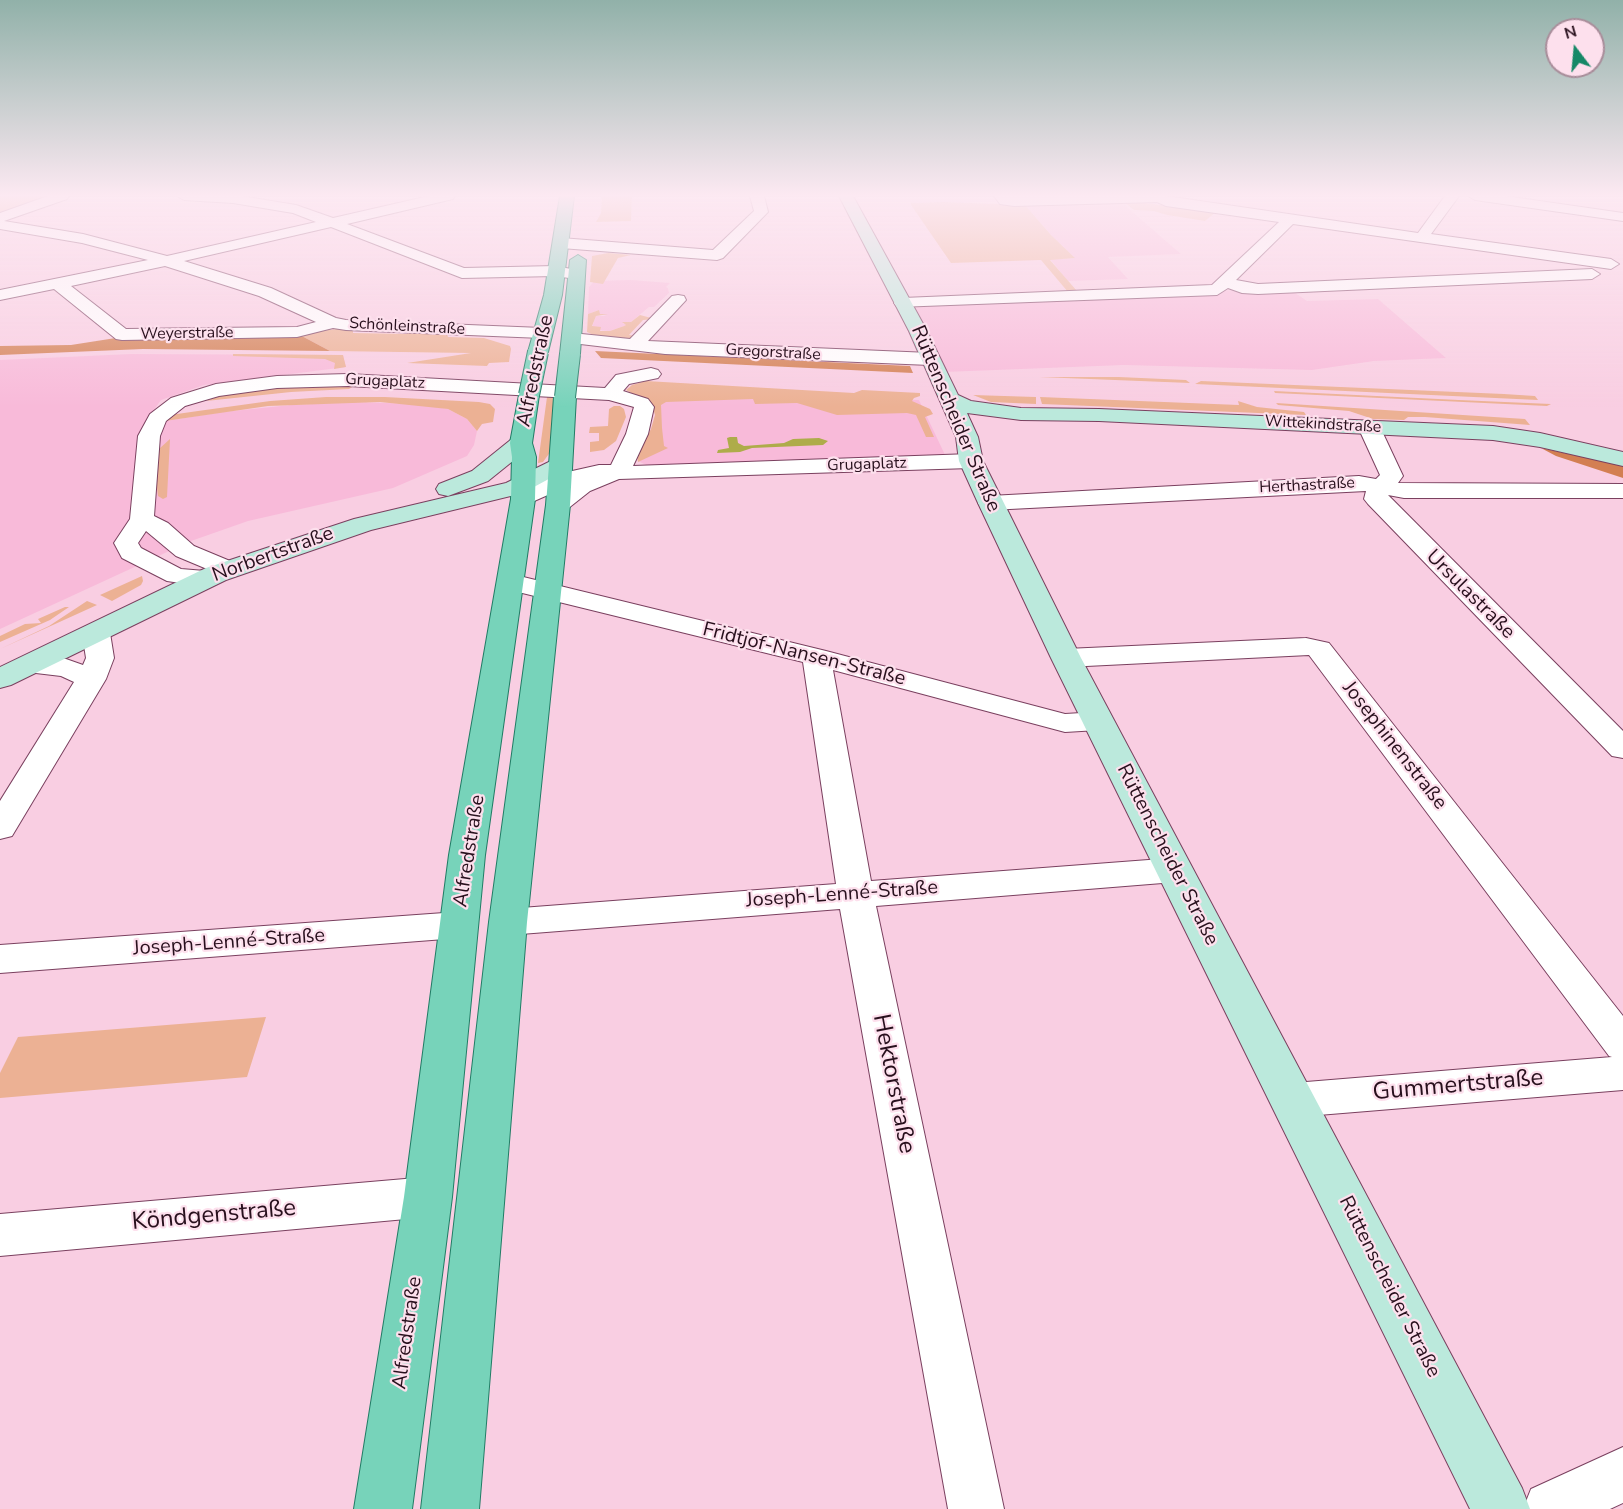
<!DOCTYPE html>
<html>
<head>
<meta charset="utf-8">
<style>
  body { margin:0 }
  #map { position:relative; width:1623px; height:1509px; overflow:hidden; background:#f9cee2; font-family:"Nunito Sans",sans-serif }
  canvas { display:block }
  .north { position:absolute; left:1545px; top:18px; width:60px; height:60px; box-sizing:border-box; background:#fde0ed; border:2px solid #a88d9a; border-radius:50%; rotate:344deg; font-size:16px; font-weight:700; line-height:24px; text-align:center; color:#28101d }
  .north::after { content:''; display:block; margin:auto; width:21px; height:27px; background:#168867; clip-path:polygon(50% 0,100% 100%,50% 72%,0 100%) }
</style>
</head>
<body>
<div id="map">
<canvas width="1623" height="1509"></canvas>
<div class="north">N</div>
</div>
<script>
const g = document.querySelector('canvas').getContext('2d');
g.lineJoin = 'round';
function paint(path, color) { g.fillStyle = color; g.fill(path, 'evenodd'); }
const toPath = rows => new Path2D(rows.map(r => 'M' + r).join(''));
function strokePath(path, color, width, dash) { g.strokeStyle = color; g.lineWidth = width; g.lineCap = dash ? 'butt' : 'round'; g.setLineDash(dash || []); g.stroke(path); }
function label(font, color, halo, rows, align = 'center') {
  g.font = font + ' "Nunito Sans",sans-serif'; g.lineWidth = 4.5; g.setLineDash([]); g.textBaseline = 'middle'; g.strokeStyle = halo; g.fillStyle = color; for (const [text, x, y, turn = 0] of rows) {
    g.save(); g.translate(x, y); g.rotate((+turn || 0) * Math.PI / 180); g.textAlign = isNaN(turn) ? turn : align; if (halo) g.strokeText(text, 0, 0); g.fillText(text, 0, 0); g.restore();
  }
}
const built = toPath([
  [1121,202,1181,254,1108,257,1128,279,1068,281,1050,259,1075,258,1051,235,1025,205],
  [631,280,670,283,666,287,668,288,669,293,654,307,649,307,631,322,623,323,627,325,624,326,610,331,599,330,592,327,596,316,607,316,599,314,599,310,588,314,589,287,594,281],
  [1288,288,1307,301,1378,299,1446,358,1374,361,1312,370,1124,365,944,372,905,303],
  [131,354,343,355,346,367,204,385,161,400,145,422,165,421,223,412,291,405,356,402,419,404,448,409,467,419,477,431,474,445,467,456,393,488,248,521,191,541,0,629,0,360],
  [754,395,919,400,946,457,648,466,638,461,659,409,653,397]
]);
const green = toPath([
  [0,196,48,196,0,213],
  [602,196,632,196,631,221,596,222,601,213],
  [943,202,1025,205,1051,235,1075,258,1050,260,1077,291,1068,292,1041,260,951,263,911,205,911,203],
  [1124,202,1138,202,1216,212,1205,221,1167,215,1154,211,1134,210],
  [608,253,631,255,618,258,603,284,590,282,592,256],
  [599,310,600,314,608,314,596,316,592,326,601,327,600,331,610,331,624,326,626,325,622,322,631,322,640,315,655,319,643,320,629,335,636,336,632,339,596,336,587,332,588,314],
  [344,328,353,330,353,333,407,334,408,331,447,333,448,337,484,338,510,346,511,349,509,362,489,363,487,366,407,363,471,353,330,351,298,334],
  [233,354,343,355,346,367,334,369,335,363,325,359,233,356],
  [1039,377,1119,377,1186,380,1190,383],
  [646,381,854,393,862,390,920,393,920,396,914,398,912,401,930,409,933,414,925,417,934,437,926,437,916,415,907,413,837,415,797,403,755,404,753,399,666,402,661,405,662,428,664,446,668,448,638,462,637,456,651,429,655,415,652,405,626,390,632,385],
  [1201,381,1504,394,1535,396,1538,400,1195,384],
  [281,386,354,386,349,389,291,392,206,401,226,394],
  [1274,391,1459,400,1551,404,1547,406,1275,393],
  [973,395,1036,397,1036,404,991,402],
  [326,397,385,397,479,402,490,404,495,409,493,422,482,424,477,431,467,419,448,409,380,402,268,406,165,421,170,415,198,411,270,401],
  [547,397,558,398,551,451,543,462,538,463],
  [1040,397,1239,405,1238,401,1257,407,1304,412,1306,415,1042,404],
  [1276,403,1525,419,1530,425,1425,417,1408,417,1404,420,1373,419,1349,411,1278,405],
  [620,406,624,409,626,417,616,441,604,450,590,452,590,442,599,441,599,433,589,433,590,427,608,426,609,409,614,406],
  [170,439,167,497,163,499,158,496,156,480,159,449],
  [142,576,143,581,141,585,112,601,100,595],
  [87,601,97,605,0,649,49,626],
  [65,607,69,607,50,620,0,642,0,636,25,624,41,623,38,619],
  [266,1017,247,1077,0,1098,0,1073,18,1037]
]);
const forest = toPath([
  [298,334,330,351,143,349,0,355,0,346,71,345,122,337],
  [595,351,910,366,913,373,601,358],
  [1541,448,1623,466,1623,478,1556,456]
]);
const water = toPath([
  [730,437,737,437,738,443,744,446,784,443,793,439,819,438,828,441,823,445,752,448,740,452,717,453,718,450,729,448,727,438]
]);
const street = toPath([
  [48,196,69,196,67,199,4,221,83,234,167,256,316,222,293,213,233,203,184,200,177,196,241,196,296,205,333,218,429,196,455,196,453,199,347,224,464,268,555,266,582,271,584,274,576,279,555,276,462,278,331,227,184,261,271,288,336,318,346,320,542,328,548,329,551,333,548,337,542,338,346,330,333,328,297,337,122,340,116,339,54,289,0,300,0,290,148,260,82,243,0,229,0,213,48,196],
  [165,266,259,296,316,322,297,327,126,329,71,286,165,266],
  [750,196,764,196,768,212,723,258,717,260,561,248,553,243,561,238,713,250,754,211,750,196],
  [994,196,1166,196,1418,233,1445,196,1459,196,1431,234,1611,259,1619,264,1611,269,1293,224,1236,280,1258,284,1592,269,1600,274,1592,279,1258,294,1242,293,1228,288,1217,295,897,307,894,303,897,299,903,298,1212,285,1279,222,1166,206,1157,202,1014,206,1000,204,994,196],
  [1468,196,1505,196,1623,213,1623,221,1475,200,1468,196],
  [678,295,684,296,686,300,648,341,930,353,937,355,939,359,937,363,930,365,665,354,572,343,566,342,563,338,566,334,572,333,630,339,672,296,678,295],
  [651,368,658,370,661,374,658,378,629,384,623,391,648,399,654,407,648,434,633,466,971,454,979,456,982,461,979,466,971,468,619,479,590,491,566,510,558,512,550,510,546,505,568,486,523,506,515,504,511,499,515,494,550,476,599,465,611,465,626,434,634,407,609,400,348,386,277,388,219,396,185,406,166,421,160,436,154,516,168,523,194,546,230,561,234,569,225,579,207,587,167,581,122,558,114,543,130,519,138,436,150,414,171,398,216,384,277,376,348,374,605,388,616,375,651,368],
  [146,531,176,556,207,569,205,571,181,569,141,548,138,543,146,531],
  [1369,421,1376,423,1380,427,1403,476,1398,483,1623,484,1623,498,1404,498,1388,495,1623,731,1623,758,1612,756,1368,504,1364,499,1366,491,990,510,982,508,978,503,982,498,990,496,1359,476,1376,479,1380,475,1358,427,1362,423,1369,421],
  [511,574,826,651,1065,714,1098,712,1109,715,1113,721,1109,727,1098,730,1065,732,833,670,871,881,1175,858,1187,862,1193,870,1187,878,1175,882,876,906,1004,1509,948,1509,840,909,508,935,495,931,490,922,495,913,508,909,836,884,803,662,502,588,498,582,502,576,511,574],
  [96,625,106,627,110,633,114,658,106,679,12,836,0,839,0,801,74,682,61,676,19,671,15,665,19,659,29,656,66,659,83,665,86,658,82,633,86,627,96,625],
  [1306,638,1329,643,1623,1016,1623,1090,1294,1117,1279,1112,1273,1100,1279,1088,1294,1083,1612,1057,1609,1056,1309,655,1066,667,1056,664,1052,658,1056,652,1066,649,1306,638],
  [458,912,471,916,476,925,471,934,458,938,0,973,0,945,458,912],
  [428,1177,444,1183,451,1197,444,1211,428,1217,0,1256,0,1214,428,1177],
  [1623,1447,1623,1503,1610,1509,1523,1509,1531,1489,1623,1447]
]);
const secondary = toPath([
  [839,196,853,196,927,331,958,395,971,401,1021,408,1099,409,1493,426,1540,433,1623,452,1623,466,1540,447,1493,440,1099,421,1021,420,967,413,978,437,983,461,1081,658,1522,1488,1530,1509,1470,1509,1051,658,978,503,959,461,956,437,909,331,839,196],
  [521,436,529,438,532,443,529,448,488,481,448,496,439,494,436,489,439,484,472,471,513,438,521,436],
  [559,457,567,459,571,464,567,469,523,493,371,530,226,580,11,685,0,688,0,667,206,568,354,519,506,483,559,457]
]);
const primary = toPath([
  [560,196,574,196,562,295,548,352,545,356,538,358,531,356,528,352,544,295,560,196],
  [578,255,586,260,580,354,577,358,570,360,563,358,560,354,570,260,578,255],
  [529,389,536,391,539,395,532,443,536,457,535,499,485,855,452,1197,412,1509,354,1509,404,1197,449,855,511,499,512,457,510,443,519,395,522,391,529,389],
  [565,391,572,393,576,397,570,505,527,922,479,1509,421,1509,489,922,546,505,554,397,558,393,565,391]
]);
const primaryBridge = toPath([
  [529,395,538,352],
  [565,397,570,354]
]);
const farStreetnames = [
  ["Schönleinstraße",407,327,3],
  ["Weyerstraße",187,334,-1],
  ["Gregorstraße",773,353,3],
  ["Grugaplatz",385,382,3],
  ["Wittekindstraße",1323,425,3],
  ["Grugaplatz",867,465,-2],
  ["Herthastraße",1307,486,-3]
];
const streetNames = [
  ["Alfredstraße",536,371,-78],
  ["Rüttenscheider Straße",955,419,67],
  ["Norbertstraße",273,555,-20],
  ["Ursulastraße",1470,595,45],
  ["Fridtjof-Nansen-Straße",804,655,14],
  ["Josephinenstraße",1394,746,52],
  ["Alfredstraße",470,851,-81],
  ["Rüttenscheider Straße",1167,855,63],
  ["Joseph-Lenné-Straße",842,895,-4],
  ["Joseph-Lenné-Straße",229,943,-4],
  ["Rüttenscheider Straße",1389,1287,63],
  ["Alfredstraße",408,1333,-82]
];
const nearStreetnames = [
  ["Hektorstraße",893,1084,79],
  ["Gummertstraße",1458,1086,-5],
  ["Köndgenstraße",214,1216,-5]
];
paint(built, '#f8bad9');
paint(green, '#ecb194');
paint(forest, '#d37f52');
paint(water, '#aeac4a');
strokePath(street, '#7a405f', 2);
strokePath(secondary, '#7a405f', 2);
strokePath(primary, '#217c65', 2);
paint(street, '#fff');
paint(secondary, '#bbe9dc');
paint(primary, '#77d3ba');
strokePath(primaryBridge, '#217c65', 22, []);
strokePath(primaryBridge, '#77d3ba', 20);
const sky = g.createLinearGradient(0, 0, 0, 407);
sky.addColorStop(0, '#91b1a9');
sky.addColorStop(0.48, '#fce9f2');
sky.addColorStop(1, '#fce9f200');
g.fillStyle = sky;
g.fillRect(0, 0, 1623, 407);
label('16px', '#28101d', '#fde0ed', farStreetnames);
label('20px', '#28101d', '#fde0ed', streetNames);
label('24px', '#28101d', '#fde0ed', nearStreetnames);
</script>
</body>
</html>
